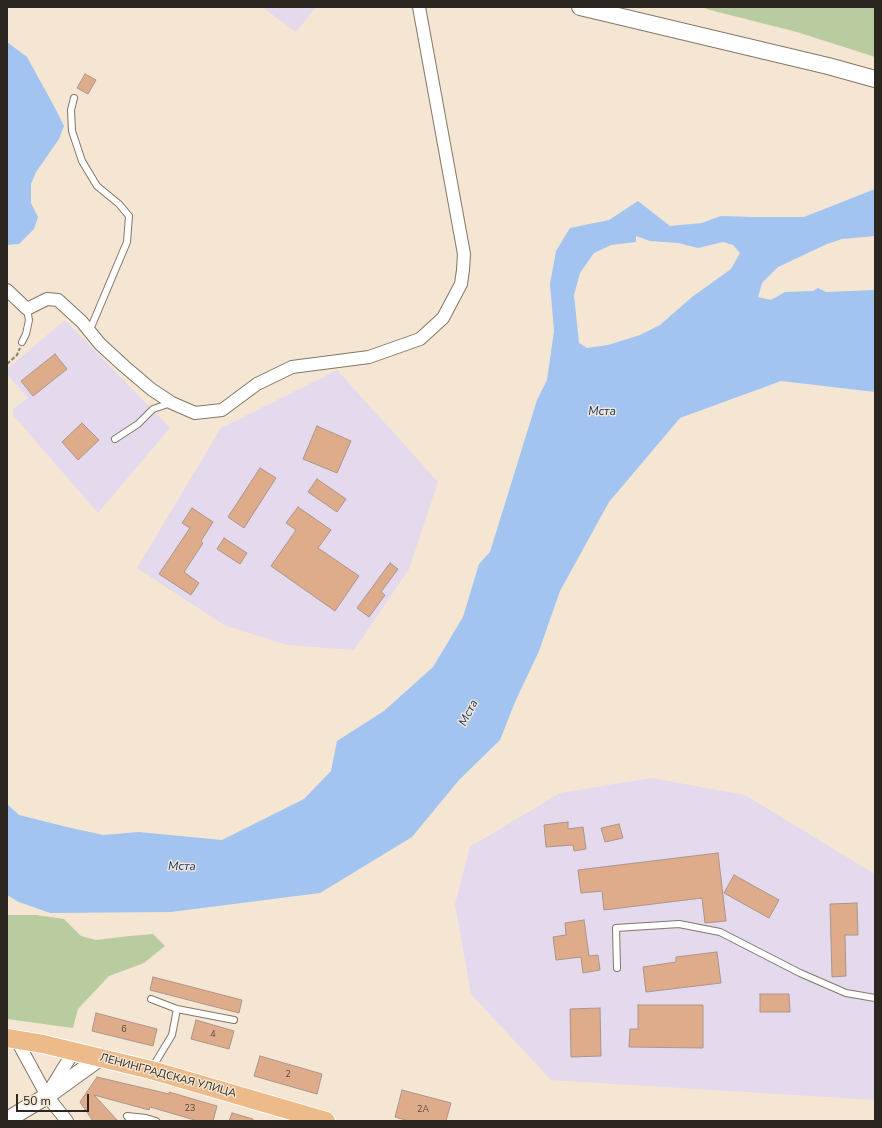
<!DOCTYPE html>
<html>
<head>
<meta charset="utf-8">
<style>
  body { margin:0 }
  #map { position:relative; width:882px; height:1128px; overflow:hidden; background:#f4e6d3; font-family:"Nunito Sans",sans-serif }
  canvas { display:block }
  .frame { position:absolute; inset:0; border:8px solid #2b261f; pointer-events:none }
  .scale { position:absolute; left:16px; top:1094px; width:73px; height:18px; box-sizing:border-box; border:2px solid #2b261f; border-top:0; padding-left:5px; font-size:12px; line-height:14px; white-space:nowrap; color:#2b261f; -webkit-text-stroke:3px #f4e6d3; paint-order:stroke }
</style>
</head>
<body>
<div id="map">
<canvas width="882" height="1128"></canvas>
<div class="frame"></div>
<div class="scale">50 m</div>
</div>
<script>
const g = document.querySelector('canvas').getContext('2d');
g.lineJoin = 'round';
function paint(path, color) { g.fillStyle = color; g.fill(path, 'evenodd'); }
const toPath = rows => new Path2D(rows.map(r => 'M' + r).join(''));
function strokePath(path, color, width, dash) { g.strokeStyle = color; g.lineWidth = width; g.lineCap = dash ? 'butt' : 'round'; g.setLineDash(dash || []); g.stroke(path); }
function label(font, color, halo, rows, align = 'center') {
  g.font = font + ' "Nunito Sans",sans-serif'; g.lineWidth = 3; g.setLineDash([]); g.textBaseline = 'middle'; g.strokeStyle = halo; g.fillStyle = color; for (const [text, x, y, turn = 0] of rows) {
    g.save(); g.translate(x, y); g.rotate((+turn || 0) * Math.PI / 180); g.textAlign = isNaN(turn) ? turn : align; if (halo) g.strokeText(text, 0, 0); g.fillText(text, 0, 0); g.restore();
  }
}
const industrial = toPath([
  [262,7,316,7,296,32],
  [65,320,170,428,98,513,13,415,13,409,28,398,7,374,7,369],
  [337,370,438,482,409,569,354,650,287,645,224,625,137,568,221,428],
  [651,778,745,795,873,873,875,873,875,1100,551,1080,471,994,455,904,470,847,560,793]
]);
const green = toPath([
  [702,7,875,7,875,57,797,32,710,10],
  [7,915,36,915,64,919,81,936,96,940,130,936,153,934,165,946,144,963,109,976,78,1009,73,1028,7,1019]
]);
const water = toPath([
  [7,42,27,57,54,106,64,126,59,139,36,172,31,184,31,203,38,217,34,229,19,244,7,245],
  [875,189,875,236,842,239,827,244,778,267,762,283,758,297,771,300,785,292,813,291,818,288,826,292,875,290,875,392,781,381,680,418,609,502,560,591,539,651,515,702,500,740,459,780,412,837,320,893,171,912,50,913,19,902,7,895,7,804,19,815,67,827,103,835,139,832,222,840,304,799,331,771,337,741,384,711,433,667,463,617,479,564,490,552,537,400,547,380,554,331,550,284,556,251,570,228,609,220,638,201,670,226,702,223,721,216,753,217,804,217],
  [636,236,650,241,678,243,698,248,723,242,733,245,740,253,731,269,692,297,660,325,640,335,608,345,587,348,579,343,574,295,580,273,594,253,611,245,636,242]
]);
const building = toPath([
  [85,74,96,80,88,94,77,88,85,74],
  [55,354,67,369,33,396,21,381,55,354],
  [82,423,99,440,78,460,62,442,82,423],
  [317,426,351,441,337,473,303,459,317,426],
  [260,468,276,478,244,528,228,517,260,468],
  [317,479,346,499,337,512,308,492,317,479],
  [298,507,331,530,318,548,359,576,335,611,271,566,296,530,286,523,298,507],
  [192,508,213,522,201,541,203,543,184,572,199,583,191,595,159,574,190,528,182,523,192,508],
  [224,538,247,553,240,564,217,549,224,538],
  [390,563,398,569,381,592,385,595,369,617,357,608,390,563],
  [568,822,568,829,583,827,586,849,574,851,573,845,546,847,544,825,568,822],
  [619,824,623,838,605,842,601,828,619,824],
  [718,853,726,921,705,923,702,898,604,910,602,891,581,893,578,870,718,853],
  [734,875,779,900,769,918,724,893,734,875],
  [857,903,858,935,845,935,846,976,832,977,830,904,857,903],
  [584,920,589,956,598,955,600,970,583,973,581,957,556,960,553,937,566,935,565,923,584,920],
  [717,952,721,983,646,992,643,967,676,962,676,957,717,952],
  [153,977,242,1000,239,1013,150,990,153,977],
  [760,994,789,994,790,1012,760,1012,760,994],
  [638,1005,703,1005,703,1048,629,1047,630,1029,638,1029,638,1005],
  [600,1008,601,1056,571,1057,570,1009,600,1008],
  [96,1013,157,1029,153,1046,92,1031,96,1013],
  [196,1020,234,1031,229,1049,191,1039,196,1020],
  [260,1056,322,1074,317,1094,254,1076,260,1056],
  [97,1077,169,1094,169,1092,217,1106,213,1121,198,1121,150,1107,149,1110,94,1095,118,1121,93,1121,80,1102,97,1077],
  [402,1090,451,1103,446,1121,409,1121,395,1117,402,1090],
  [232,1113,253,1119,253,1121,229,1121,232,1113]
]);
const path = toPath([
  [7,364,17,355,20,348]
]);
const lane = toPath([
  [74,98,71,110,72,131,82,161,97,186,119,204,129,216,127,242,89,332],
  [22,342,26,334,29,320,27,309],
  [115,439,138,424,153,409,171,403],
  [617,968,616,928,679,924,720,932,800,973,846,993,875,998],
  [151,999,177,1009,172,1035,152,1068],
  [177,1009,234,1020],
  [131,1121,127,1116,146,1118,156,1121]
]);
const street = toPath([
  [7,290,27,309,47,299,58,300,82,322,100,344,124,366,151,389,172,403,195,413,222,410,257,384,292,367,369,357,420,339,443,318,461,284,463,270,464,254,419,7],
  [16,1039,47,1096,67,1121],
  [48,1093,74,1051]
]);
const secondary = toPath([
  [580,7,828,66,875,79],
  [7,1120,47,1096,101,1057]
]);
const primary = toPath([
  [7,1038,43,1044,151,1070,326,1121]
]);
const numberNames = [
  ["6",124,1030],
  ["4",213,1035],
  ["2",288,1075],
  ["23",190,1109],
  ["2А",423,1110]
];
const streetNames = [
  ["ЛЕНИНГРАДСКАЯ УЛИЦА",168,1076,15]
];
const waterNames = [
  ["Мста",602,412],
  ["Мста",469,713,-63],
  ["Мста",182,867,1]
];
paint(industrial, '#e4d9ed');
paint(green, '#b9cc9f');
paint(water, '#a3c3f1');
paint(building, '#deac8b');
strokePath(building, '#aa968a', 1);
strokePath(lane, '#837766', 8);
strokePath(street, '#837766', 14);
strokePath(secondary, '#837766', 18);
strokePath(primary, '#fff', 20);
strokePath(path, '#8b8275', 2, [4, 2]);
strokePath(lane, '#fff', 6);
strokePath(street, '#fff', 12);
strokePath(secondary, '#fff', 16);
strokePath(primary, '#ecbb89', 18);
label('9px', '#58483a', null, numberNames);
label('11px', '#2b261f', '#f4e6d3', streetNames);
label('italic 12px', '#0f366d', '#f4e6d3', waterNames);
</script>
</body>
</html>
